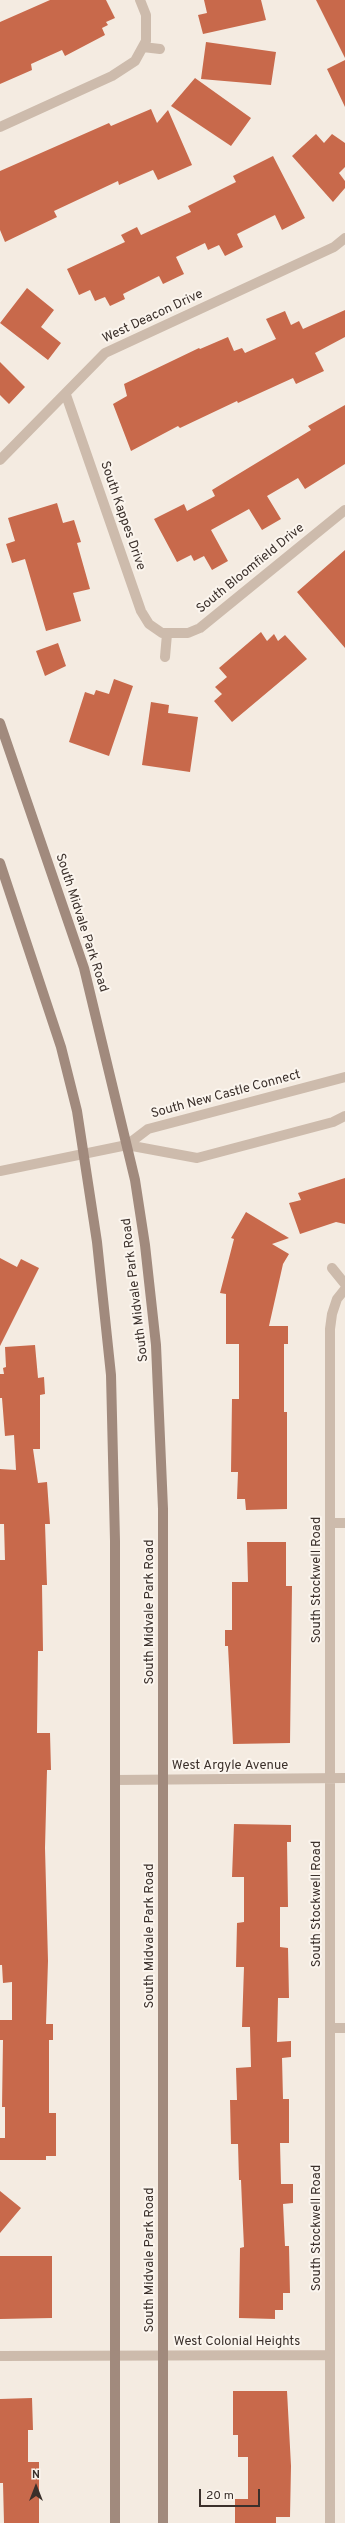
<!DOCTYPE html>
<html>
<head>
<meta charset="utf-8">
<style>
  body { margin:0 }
  #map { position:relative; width:345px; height:2523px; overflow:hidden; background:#f4ebe1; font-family:Overpass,sans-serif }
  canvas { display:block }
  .north { position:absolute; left:16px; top:2467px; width:40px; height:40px; -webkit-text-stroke:3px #fbf5ee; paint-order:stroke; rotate:0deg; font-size:11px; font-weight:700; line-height:16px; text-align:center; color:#3b302b }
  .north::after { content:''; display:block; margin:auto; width:14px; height:18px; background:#3b302b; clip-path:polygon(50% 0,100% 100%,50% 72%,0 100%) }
  .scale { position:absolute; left:199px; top:2489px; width:61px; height:18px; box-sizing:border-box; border:2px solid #3b302b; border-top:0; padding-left:5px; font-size:12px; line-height:14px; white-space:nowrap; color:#3b302b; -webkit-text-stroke:3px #fbf5ee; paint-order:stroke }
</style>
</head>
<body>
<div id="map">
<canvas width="345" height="2523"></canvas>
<div class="north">N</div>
<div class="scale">20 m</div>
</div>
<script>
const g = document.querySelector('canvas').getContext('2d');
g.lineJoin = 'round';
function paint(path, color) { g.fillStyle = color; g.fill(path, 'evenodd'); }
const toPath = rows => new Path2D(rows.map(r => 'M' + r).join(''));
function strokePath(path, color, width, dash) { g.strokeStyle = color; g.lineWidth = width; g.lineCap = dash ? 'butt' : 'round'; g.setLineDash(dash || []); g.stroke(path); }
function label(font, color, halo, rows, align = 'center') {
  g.font = font + ' Overpass,sans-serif'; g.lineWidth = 4; g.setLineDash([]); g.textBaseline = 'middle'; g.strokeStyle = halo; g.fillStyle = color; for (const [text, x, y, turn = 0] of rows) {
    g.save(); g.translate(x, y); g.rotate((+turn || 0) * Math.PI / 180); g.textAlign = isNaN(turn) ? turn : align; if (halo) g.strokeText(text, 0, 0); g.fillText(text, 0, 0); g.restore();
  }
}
const building = toPath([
  [50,0,106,0,115,18,106,22,108,25,102,28,105,35,65,56,62,50,31,64,32,70,0,84,0,22],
  [204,0,261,0,266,20,203,34,198,15,207,13],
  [316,0,345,0,345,58],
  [206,42,276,52,271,85,201,79],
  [345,60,345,107,327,69],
  [195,78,251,118,231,146,171,106],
  [151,109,157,123,168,110,192,165,158,180,153,170,119,185,118,181,54,211,57,217,5,242,0,230,0,171,109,123,111,126],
  [316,134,324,143,332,134,345,143,345,167,339,173,345,181,345,188,333,202,292,156],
  [273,156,305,218,282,230,275,215,237,234,243,247,225,256,219,245,208,250,205,243,176,257,184,274,163,284,159,276,123,294,125,299,110,306,105,297,95,301,90,290,79,295,67,269,125,242,121,235,137,227,141,235,191,212,188,206,236,182,233,176],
  [27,288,54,310,41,327,61,343,48,360,0,323],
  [345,310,345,337,315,353,324,371,296,384,293,378,238,403,237,401,180,428,178,426,131,451,113,404,127,396,124,384,199,348,200,349,228,337,234,351,242,348,245,353,276,339,266,319,285,311,291,325,299,321,303,329],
  [0,362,25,387,9,404,0,395],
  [345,405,345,464,305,489,298,478,267,496,281,519,262,530,249,509,211,530,228,561,212,570,204,556,194,561,191,555,177,562,154,519,184,504,187,511,215,496,212,490,311,430,308,426],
  [57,503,63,523,74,520,81,542,77,543,90,589,73,593,81,621,46,631,25,559,12,563,6,544,15,541,8,518],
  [345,550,345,648,297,592],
  [261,632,267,641,274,634,278,641,285,635,307,659,232,722,214,701,222,694,215,687,227,677,219,668],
  [58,643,66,666,45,676,36,651],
  [114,679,133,686,109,756,69,742,85,692,94,695,96,690,109,694],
  [151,702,169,705,168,713,198,717,190,772,142,765],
  [345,1178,345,1224,336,1222,300,1234,289,1203,301,1200,298,1193],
  [246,1212,289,1238,272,1244,289,1254,283,1264,269,1326,288,1326,288,1344,284,1344,284,1412,287,1412,287,1509,246,1510,245,1499,237,1499,238,1472,231,1472,232,1399,239,1399,239,1344,226,1344,226,1294,220,1293,234,1239,231,1238],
  [0,1258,17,1267,21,1259,39,1268,0,1346],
  [35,1345,38,1378,44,1377,45,1394,40,1395,40,1449,33,1449,38,1483,47,1482,50,1524,45,1524,47,1585,42,1585,43,1651,38,1651,37,1733,50,1733,51,1770,47,1770,45,1848,48,1961,46,2024,53,2024,53,2040,49,2040,49,2113,56,2113,56,2156,46,2156,46,2160,0,2160,0,2138,5,2138,5,2107,2,2107,3,2040,0,2040,0,2020,12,2020,12,1982,3,1983,2,1965,0,1965,0,1560,5,1560,4,1524,0,1524,0,1469,16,1470,14,1435,5,1436,2,1398,0,1398,0,1374,4,1374,3,1368,6,1367,5,1347],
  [247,1542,286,1542,286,1586,292,1586,290,1743,233,1744,228,1646,225,1646,225,1630,232,1630,232,1582,248,1582],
  [234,1824,291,1825,291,1842,287,1842,288,1907,280,1907,280,1947,288,1948,289,1998,278,1998,277,2042,291,2041,291,2057,282,2058,283,2099,289,2099,289,2143,280,2143,281,2184,293,2184,293,2203,283,2204,285,2246,289,2246,290,2293,283,2293,283,2310,275,2310,275,2319,239,2318,240,2248,244,2247,242,2204,241,2180,239,2180,238,2144,231,2144,230,2100,237,2100,236,2068,251,2067,250,2027,242,2027,244,1967,236,1967,237,1923,244,1922,244,1877,232,1877],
  [0,2191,21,2208,0,2233],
  [0,2256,52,2256,52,2318,0,2319],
  [233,2391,287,2391,291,2466,290,2517,276,2517,276,2523,235,2523,235,2499,248,2499,248,2457,238,2457,238,2435,233,2435],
  [32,2398,33,2430,28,2430,28,2462,39,2462,39,2523,4,2523,3,2483,0,2483,0,2399]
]);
const minor = toPath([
  [143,47,160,49],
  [0,127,112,76,135,61,146,41,146,15,140,0],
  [66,395,141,611,149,624,162,633,188,633,200,628,345,510],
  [0,460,105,353,334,247,345,238],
  [165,657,167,634],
  [127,1145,148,1129,345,1077],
  [127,1145,197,1158,333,1122,345,1116],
  [332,1268,345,1284],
  [330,1523,345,1523],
  [115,1780,345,1778],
  [330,2028,345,2028],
  [0,2356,330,2355],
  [330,2523,330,1329,332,1314,337,1299,345,1289]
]);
const tertiary = toPath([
  [0,1171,127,1145]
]);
const secondary = toPath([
  [0,723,84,968,135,1180,145,1245,156,1345,163,1509,163,2523],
  [0,863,61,1047,77,1111,97,1242,111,1375,115,1541,115,2523]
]);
const streetNames = [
  ["West Deacon Drive",153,317,-25],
  ["South Kappes Drive",122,516,71],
  ["South Bloomfield Drive",251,569,-39],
  ["South Midvale Park Road",81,923,72],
  ["South New Castle Connect",226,1095,-15],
  ["South Midvale Park Road",136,1290,-97],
  ["South Stockwell Road",317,1580,-90],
  ["South Midvale Park Road",150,1612,-90],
  ["West Argyle Avenue",230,1766],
  ["South Stockwell Road",317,1904,-90],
  ["South Midvale Park Road",150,1936,-90],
  ["South Stockwell Road",317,2228,-90],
  ["South Midvale Park Road",150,2260,-90],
  ["West Colonial Heights",237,2342]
];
paint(building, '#c8694b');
strokePath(minor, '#cdbbac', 10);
strokePath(tertiary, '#cdbbac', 10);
strokePath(secondary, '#a18a7d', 10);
label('13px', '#3b302b', '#fbf5ee', streetNames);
</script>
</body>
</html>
